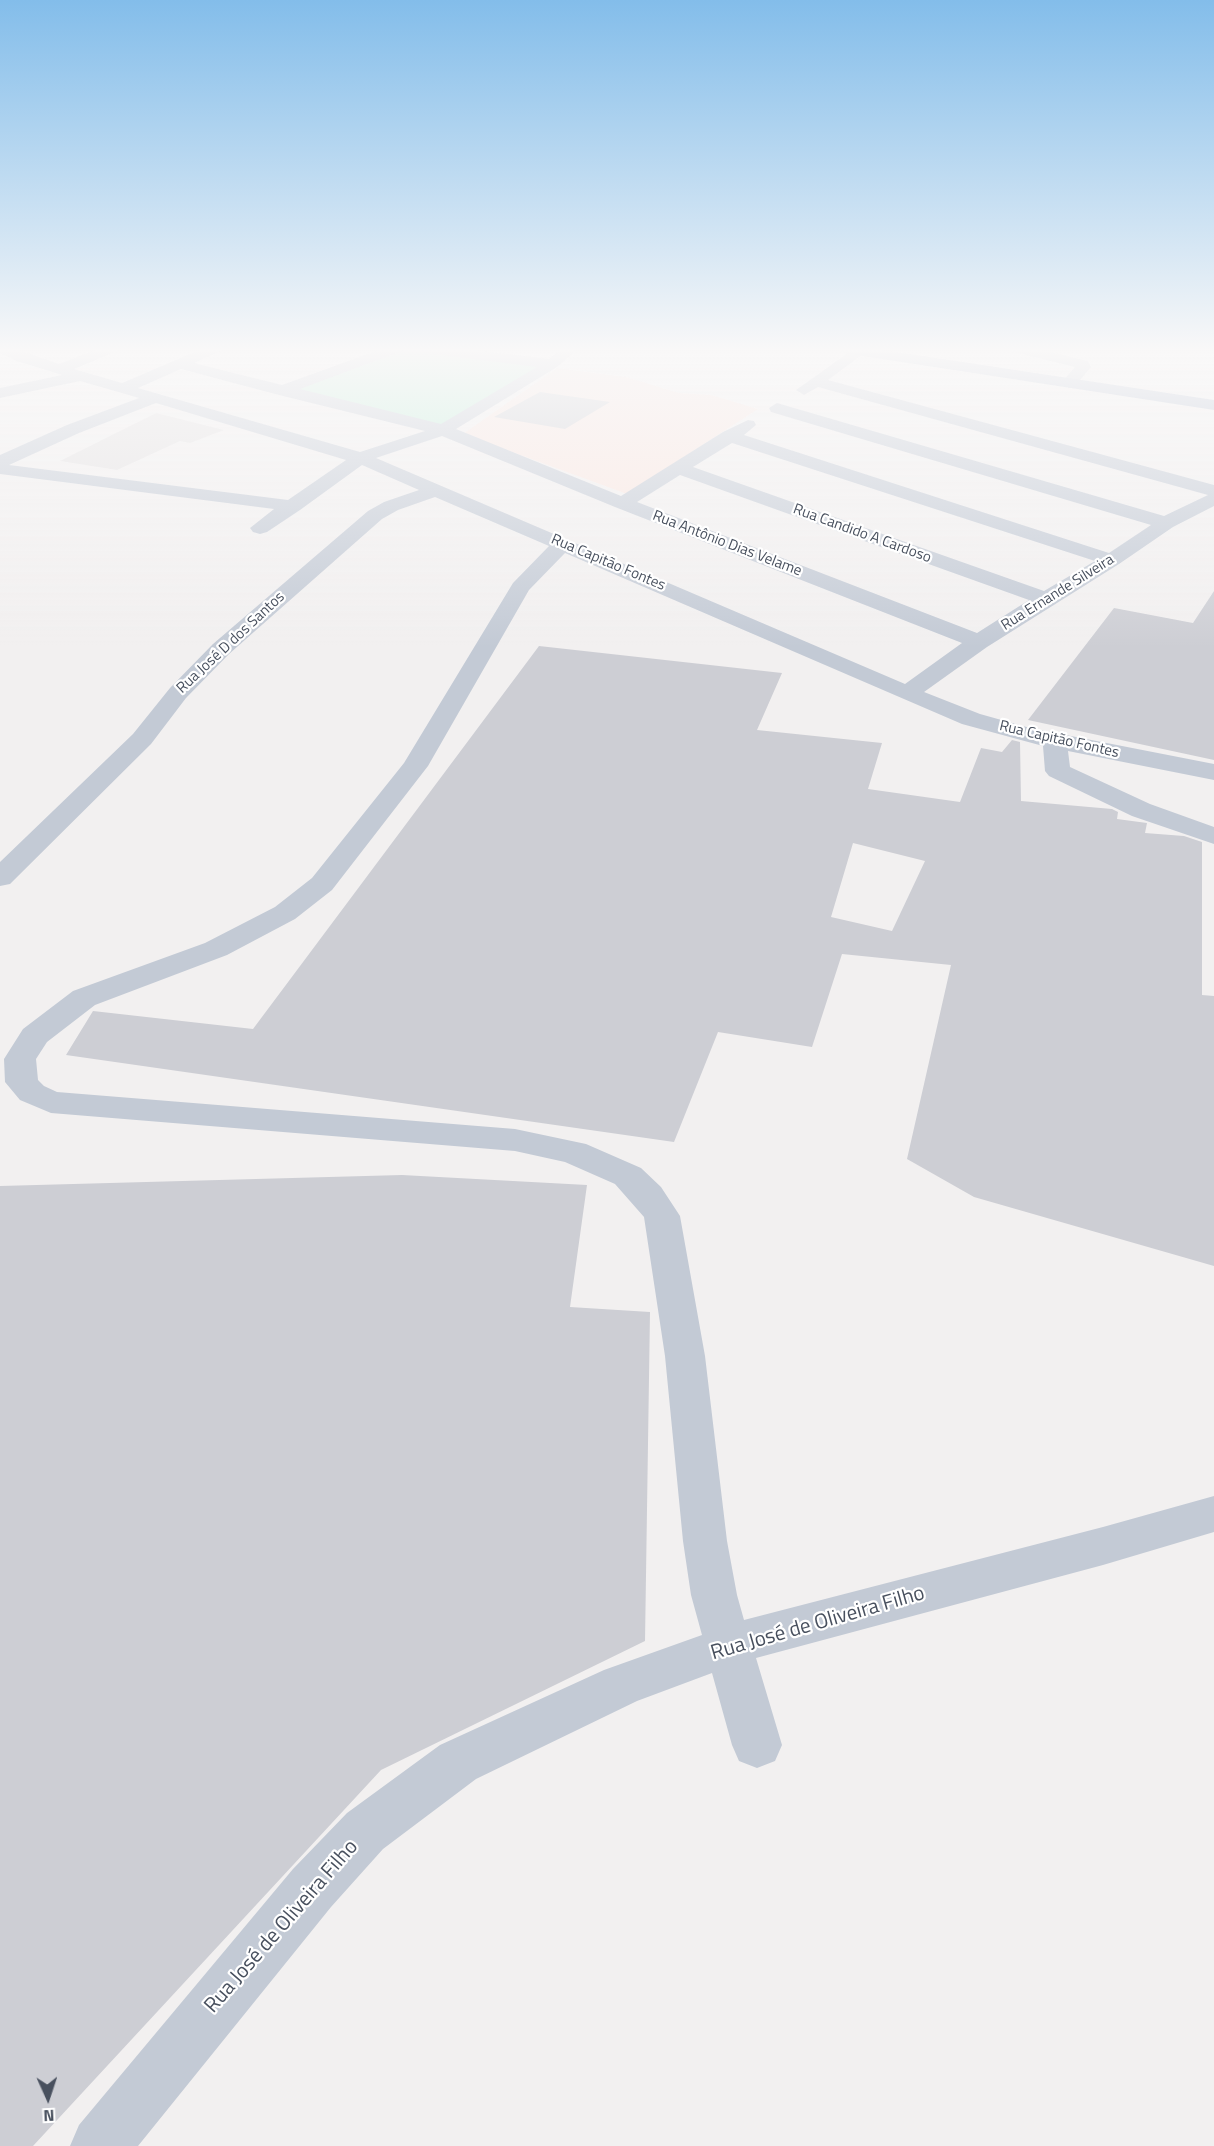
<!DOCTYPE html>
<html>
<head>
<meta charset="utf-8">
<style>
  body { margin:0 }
  #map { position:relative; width:1214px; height:2146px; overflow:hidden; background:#f2f0f0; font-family:"Titillium Web",sans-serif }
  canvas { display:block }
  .north { position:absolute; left:18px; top:2068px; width:60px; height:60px; -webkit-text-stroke:4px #fff; paint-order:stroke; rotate:177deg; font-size:16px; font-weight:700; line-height:24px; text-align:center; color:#48505e }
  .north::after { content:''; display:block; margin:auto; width:21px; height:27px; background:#48505e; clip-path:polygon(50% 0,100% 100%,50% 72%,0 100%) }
</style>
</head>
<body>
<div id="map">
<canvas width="1214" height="2146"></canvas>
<div class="north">N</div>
</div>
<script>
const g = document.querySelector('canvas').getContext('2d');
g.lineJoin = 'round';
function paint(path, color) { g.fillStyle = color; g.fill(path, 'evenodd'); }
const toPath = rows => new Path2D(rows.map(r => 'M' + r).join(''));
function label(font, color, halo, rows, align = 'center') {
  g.font = font + ' "Titillium Web",sans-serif'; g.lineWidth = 4.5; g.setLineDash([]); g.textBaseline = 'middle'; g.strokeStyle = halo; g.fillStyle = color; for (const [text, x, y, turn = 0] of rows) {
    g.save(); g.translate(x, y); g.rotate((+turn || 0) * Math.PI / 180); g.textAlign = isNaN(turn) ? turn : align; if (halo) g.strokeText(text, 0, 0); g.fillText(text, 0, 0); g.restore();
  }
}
const education = toPath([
  [156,413,224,430,190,443,180,441,117,470,60,461]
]);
const medical = toPath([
  [557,368,626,377,679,393,711,395,758,409,627,494,463,434]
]);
const green = toPath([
  [410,348,541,366,441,427,296,390]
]);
const building = toPath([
  [540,392,610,402,565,429,494,417],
  [1214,591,1214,760,1028,720,1114,608,1193,623],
  [539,646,782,673,757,730,882,743,868,789,960,802,981,748,1002,752,1012,740,1020,742,1021,801,1112,809,1118,812,1117,819,1147,823,1145,833,1184,836,1202,842,1202,995,1214,996,1214,1266,974,1197,907,1159,951,965,842,954,812,1047,718,1032,674,1142,66,1055,93,1011,253,1029],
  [853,843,925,861,892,931,831,917],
  [402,1175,587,1185,570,1307,650,1312,645,1641,381,1770,33,2146,0,2146,0,1186]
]);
const minor = toPath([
  [0,348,13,348,59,364,100,348,119,348,117,351,74,369,122,383,204,348,223,348,221,351,194,363,282,385,384,348,404,348,402,351,300,389,441,424,537,367,426,353,421,351,419,348,459,348,549,359,563,348,579,348,557,367,456,429,621,496,723,432,748,420,754,421,756,425,744,435,1109,553,1151,525,771,412,769,408,777,403,1164,516,1208,495,818,387,804,395,796,390,855,348,871,348,828,380,1214,485,1214,506,1173,527,1119,564,987,647,924,692,980,714,1030,728,1214,764,1214,780,1068,751,1070,767,1150,804,1214,827,1214,844,1132,816,1049,776,1045,771,1043,746,962,724,565,553,529,590,428,766,332,890,295,919,227,955,95,1005,47,1042,36,1059,38,1080,44,1086,57,1092,515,1129,586,1144,641,1168,661,1187,680,1216,705,1356,727,1541,737,1595,744,1620,1103,1527,1214,1496,1214,1532,1103,1565,756,1658,782,1745,775,1761,757,1768,739,1761,732,1745,712,1673,637,1701,476,1779,383,1849,331,1907,138,2146,70,2146,79,2125,293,1869,347,1813,440,1745,604,1670,702,1635,691,1595,683,1541,665,1356,644,1217,615,1184,565,1162,515,1151,51,1113,20,1100,5,1082,4,1059,23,1029,73,991,205,943,275,907,312,878,404,763,513,583,549,546,435,497,398,510,382,519,229,654,186,698,151,744,10,884,0,886,0,862,133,734,170,688,213,644,368,511,384,502,419,490,362,465,300,510,267,532,260,534,253,532,250,528,274,509,0,474,0,455,67,425,139,398,80,381,0,398,0,388,62,375,17,361,0,353,0,348],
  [181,369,275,394,425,431,360,452,138,388,181,369],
  [156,403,346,460,288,500,9,465,79,433,156,403],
  [442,436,615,507,962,643,905,684,376,458,442,436],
  [732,443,1095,561,1044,591,693,467,732,443],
  [680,475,1029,600,977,633,637,502,680,475],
  [1007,348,1033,348,1088,361,1091,367,1075,386,1069,388,1061,383,1075,367,1010,351,1007,348]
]);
const major = toPath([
  [835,348,870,348,1214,400,1214,410,843,353,835,348]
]);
const farStreetnames = [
  ["Rua Candido A Cardoso",862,534,20],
  ["Rua Antônio Dias Velame",727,544,21],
  ["Rua Capitão Fontes",608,563,23],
  ["Rua Ernande Silveira",1058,593,-32],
  ["Rua José D dos Santos",231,643,-43],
  ["Rua Capitão Fontes",1059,740,13]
];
const nearStreetnames = [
  ["Rua José de Oliveira Filho",818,1624,-16],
  ["Rua José de Oliveira Filho",282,1927,-49]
];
paint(education, '#e3e1e2');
paint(medical, '#fbe7e1');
paint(green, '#bef0d9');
paint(building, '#cdced4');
paint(minor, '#c3cad5');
paint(major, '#afbbcf');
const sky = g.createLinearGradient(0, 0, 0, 648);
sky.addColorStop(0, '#83bdea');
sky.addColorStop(0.54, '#f9f8f8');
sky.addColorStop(1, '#f9f8f800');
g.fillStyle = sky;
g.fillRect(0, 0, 1214, 648);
label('15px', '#48505e', '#fff', farStreetnames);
label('21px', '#48505e', '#fff', nearStreetnames);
</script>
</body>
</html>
